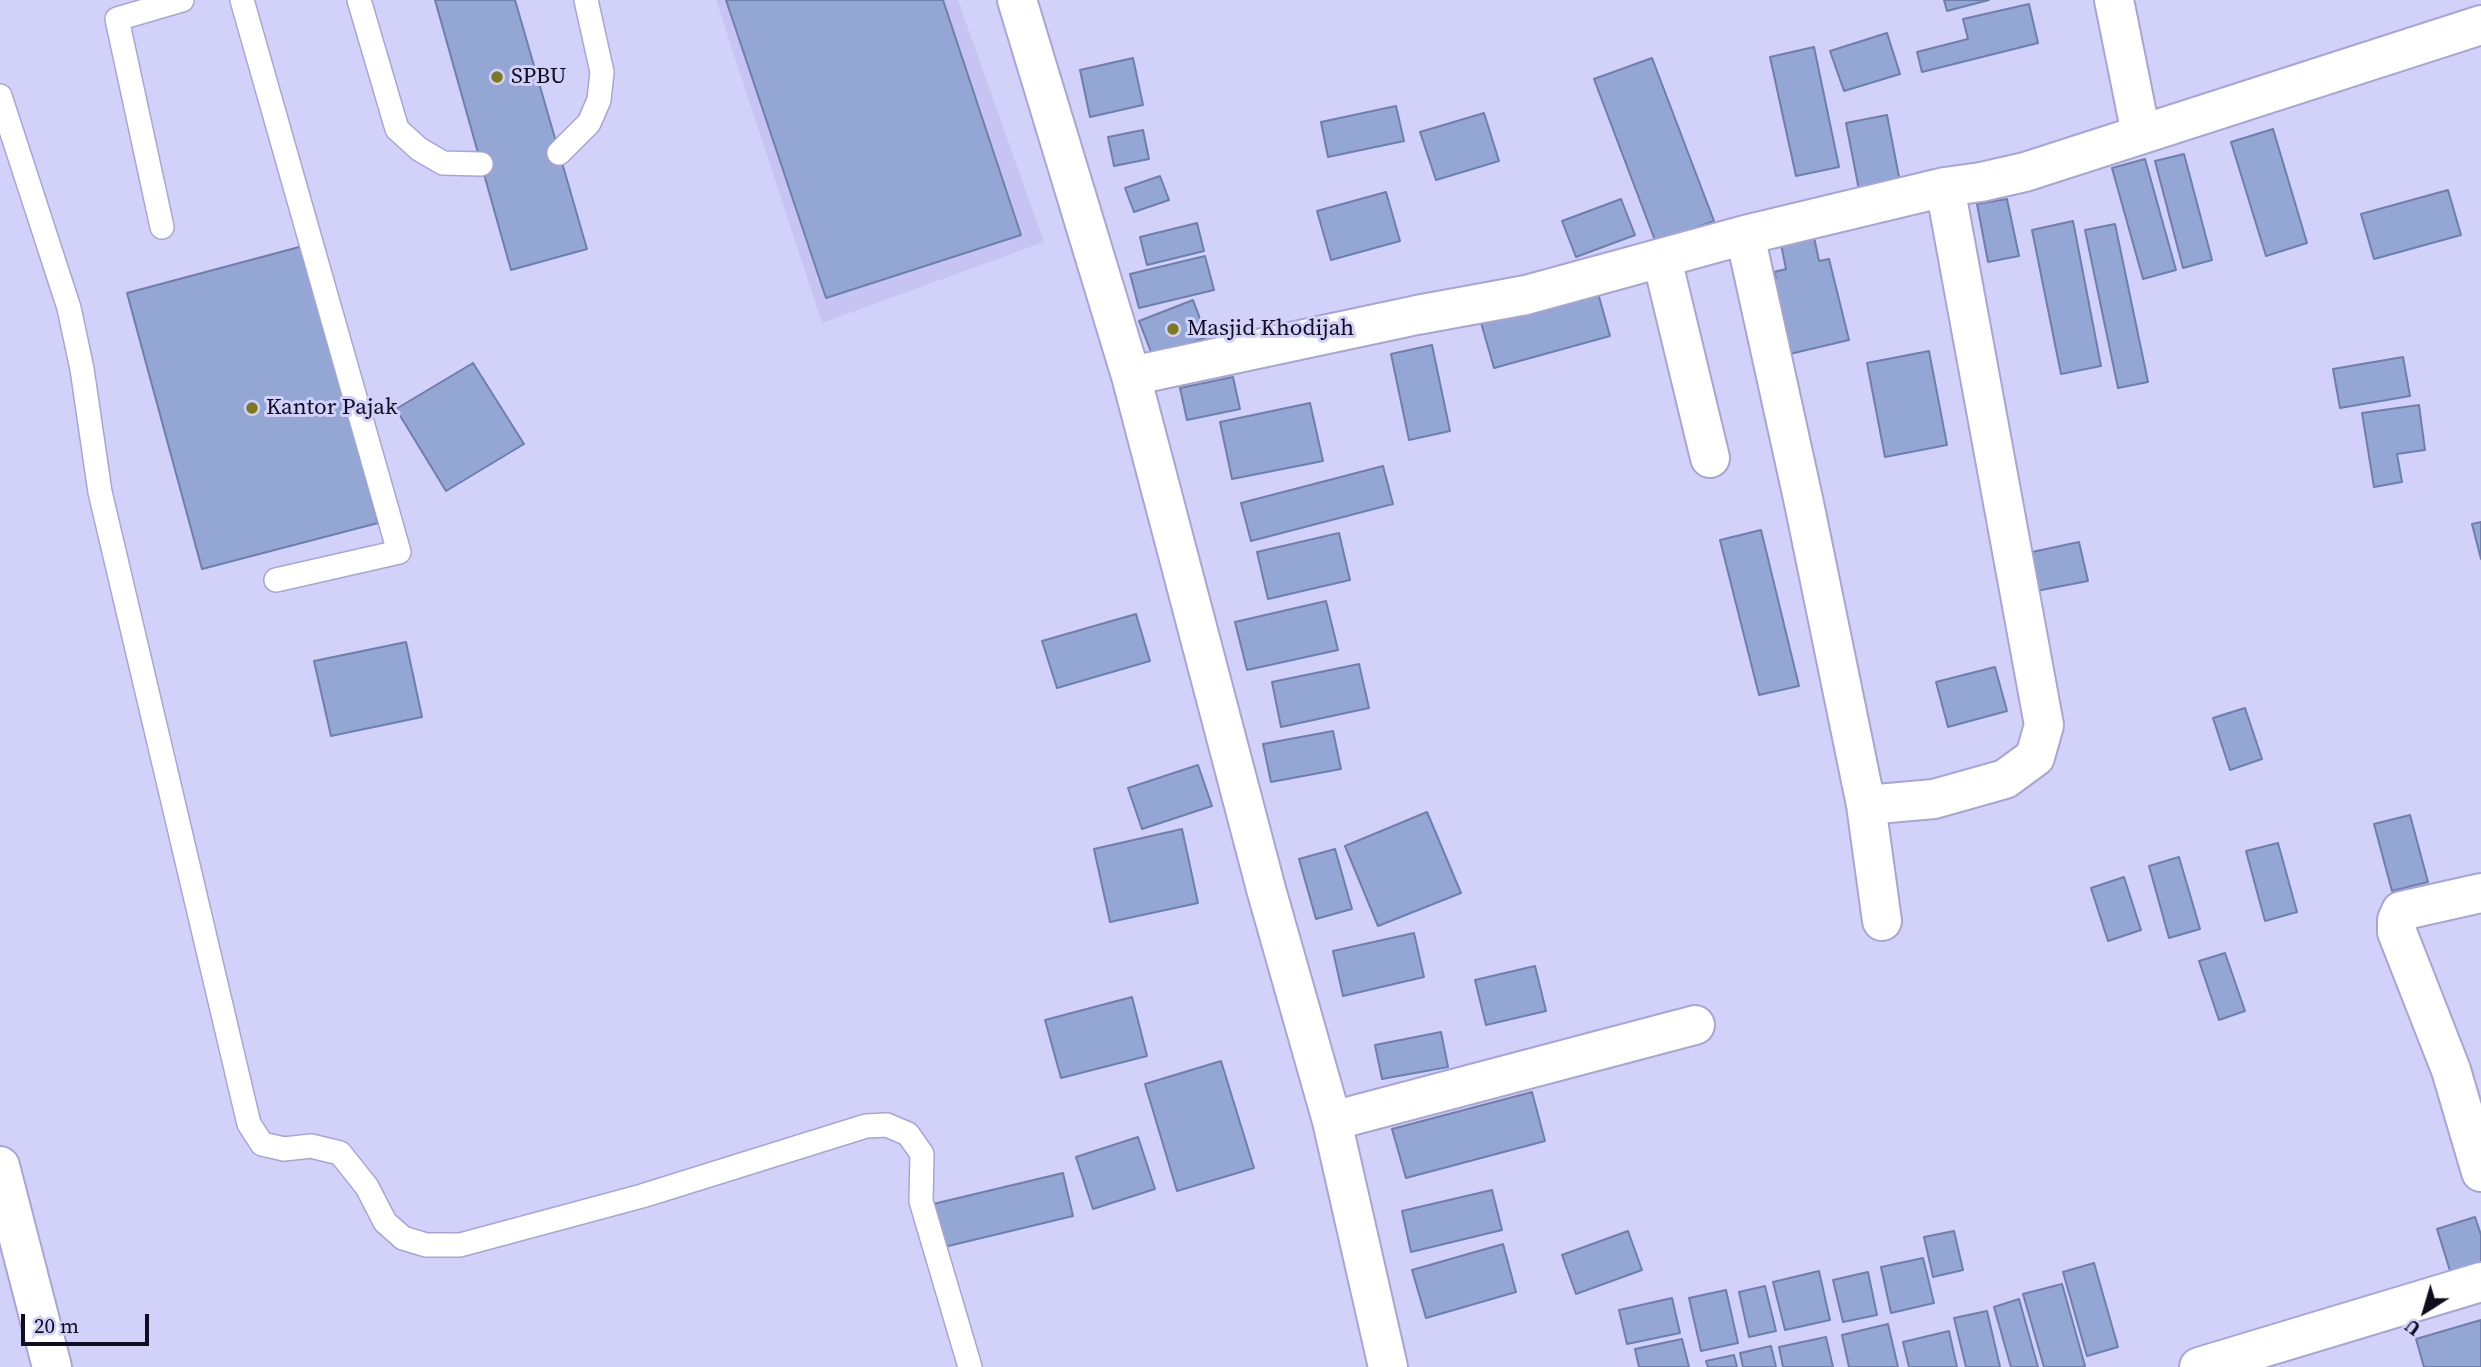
<!DOCTYPE html>
<html>
<head>
<meta charset="utf-8">
<style>
  body { margin:0 }
  #map { position:relative; width:2481px; height:1367px; overflow:hidden; background:#d2d1fa; font-family:"Source Serif 4",serif }
  canvas { display:block }
  .north { position:absolute; left:2390px; top:1276px; width:70px; height:70px; -webkit-text-stroke:5px #d2d1fa; paint-order:stroke; rotate:217deg; font-size:19px; font-weight:700; line-height:28px; text-align:center; color:#0f0d1e }
  .north::after { content:''; display:block; margin:auto; width:24px; height:32px; background:#0f0d1e; clip-path:polygon(50% 0,100% 100%,50% 72%,0 100%) }
  .scale { position:absolute; left:21px; top:1314px; width:128px; height:32px; box-sizing:border-box; border:4px solid #0f0d1e; border-top:0; padding-left:9px; font-size:21px; line-height:24px; white-space:nowrap; color:#0f0d1e; -webkit-text-stroke:5px #d2d1fa; paint-order:stroke }
</style>
</head>
<body>
<div id="map">
<canvas width="2481" height="1367"></canvas>
<div class="north">U</div>
<div class="scale">20 m</div>
</div>
<script>
const g = document.querySelector('canvas').getContext('2d');
g.lineJoin = 'round';
function paint(path, color) { g.fillStyle = color; g.fill(path, 'evenodd'); }
const toPath = rows => new Path2D(rows.map(r => 'M' + r).join(''));
function strokePath(path, color, width, dash) { g.strokeStyle = color; g.lineWidth = width; g.lineCap = dash ? 'butt' : 'round'; g.setLineDash(dash || []); g.stroke(path); }
function label(font, color, halo, rows, align = 'center') {
  g.font = font + ' "Source Serif 4",serif'; g.lineWidth = 6; g.setLineDash([]); g.textBaseline = 'middle'; g.strokeStyle = halo; g.fillStyle = color; for (const [text, x, y, turn = 0] of rows) {
    g.save(); g.translate(x, y); g.rotate((+turn || 0) * Math.PI / 180); g.textAlign = isNaN(turn) ? turn : align; if (halo) g.strokeText(text, 0, 0); g.fillText(text, 0, 0); g.restore();
  }
}
const built = toPath([
  [716,0,958,0,1044,242,822,323]
]);
const building = toPath([
  [435,0,515,0,587,249,511,270,435,0],
  [726,0,943,0,1021,235,826,298,726,0],
  [1944,0,1989,0,1947,11,1944,0],
  [2029,4,2038,43,1922,72,1917,52,1968,39,1963,19,2029,4],
  [1887,33,1900,74,1844,91,1830,51,1887,33],
  [1814,47,1839,167,1796,176,1770,57,1814,47],
  [1133,58,1143,105,1090,117,1080,70,1133,58],
  [1652,58,1714,221,1656,243,1594,79,1652,58],
  [1396,106,1404,141,1328,157,1321,122,1396,106],
  [1484,113,1499,161,1436,180,1420,132,1484,113],
  [1887,115,1901,187,1860,195,1846,123,1887,115],
  [2273,129,2307,243,2266,256,2231,142,2273,129],
  [1143,130,1149,159,1114,166,1108,137,1143,130],
  [2184,154,2212,260,2183,268,2155,161,2184,154],
  [2145,159,2176,270,2143,279,2112,168,2145,159],
  [1160,176,1169,200,1134,212,1125,188,1160,176],
  [2448,190,2461,235,2374,259,2361,214,2448,190],
  [1386,192,1400,241,1331,260,1317,211,1386,192],
  [1621,199,1635,235,1576,257,1562,221,1621,199],
  [2007,199,2019,256,1988,262,1977,204,2007,199],
  [2073,221,2101,366,2061,374,2032,230,2073,221],
  [1197,223,1204,251,1147,265,1140,237,1197,223],
  [2115,224,2148,382,2118,388,2085,230,2115,224],
  [1814,237,1819,261,1829,259,1849,340,1777,357,1759,281,1776,278,1774,272,1786,269,1781,244,1814,237],
  [303,246,378,523,202,569,127,293,303,246],
  [1205,256,1214,290,1139,308,1130,274,1205,256],
  [1596,286,1610,336,1494,368,1480,319,1596,286],
  [1193,300,1207,337,1153,357,1139,321,1193,300],
  [1432,345,1450,431,1409,440,1391,354,1432,345],
  [1929,351,1947,445,1885,457,1867,363,1929,351],
  [2403,357,2410,396,2340,408,2333,369,2403,357],
  [473,363,524,444,446,491,396,409,473,363],
  [1233,377,1240,409,1187,420,1180,388,1233,377],
  [1310,403,1323,461,1232,479,1220,422,1310,403],
  [2419,405,2425,450,2397,454,2402,482,2374,487,2362,413,2419,405],
  [1383,466,1393,504,1251,541,1241,503,1383,466],
  [2481,522,2481,559,2472,524,2481,522],
  [1761,530,1799,686,1759,695,1720,540,1761,530],
  [1339,533,1350,580,1268,599,1257,552,1339,533],
  [2079,542,2088,581,2026,593,2018,555,2079,542],
  [1326,601,1338,650,1247,670,1235,622,1326,601],
  [1136,614,1150,661,1057,688,1042,641,1136,614],
  [406,642,422,717,331,736,314,661,406,642],
  [1359,664,1369,708,1281,727,1272,682,1359,664],
  [1995,667,2007,711,1948,727,1936,682,1995,667],
  [2245,708,2262,759,2230,770,2213,718,2245,708],
  [1333,731,1341,769,1271,782,1263,744,1333,731],
  [1198,765,1212,806,1142,829,1128,788,1198,765],
  [1427,812,1461,893,1378,926,1345,846,1427,812],
  [2410,815,2428,882,2392,891,2374,824,2410,815],
  [1182,829,1198,903,1110,922,1094,849,1182,829],
  [2278,843,2297,912,2265,921,2246,851,2278,843],
  [1335,849,1352,909,1316,919,1299,859,1335,849],
  [2179,857,2200,929,2169,938,2149,866,2179,857],
  [2124,877,2141,930,2108,941,2091,888,2124,877],
  [1414,933,1424,977,1343,996,1333,951,1414,933],
  [2225,953,2245,1011,2219,1020,2199,961,2225,953],
  [1535,966,1546,1011,1486,1025,1475,980,1535,966],
  [1132,997,1147,1056,1061,1078,1045,1020,1132,997],
  [1441,1032,1448,1067,1382,1079,1375,1045,1441,1032],
  [1221,1061,1254,1168,1177,1191,1145,1084,1221,1061],
  [1532,1092,1545,1141,1406,1178,1392,1129,1532,1092],
  [1138,1137,1155,1189,1093,1209,1076,1157,1138,1137],
  [1063,1173,1073,1216,940,1248,929,1205,1063,1173],
  [1492,1190,1502,1230,1411,1252,1402,1211,1492,1190],
  [2475,1217,2481,1235,2481,1267,2452,1277,2437,1229,2475,1217],
  [1628,1231,1642,1270,1576,1294,1562,1255,1628,1231],
  [1954,1231,1963,1270,1933,1277,1924,1237,1954,1231],
  [1503,1244,1516,1292,1426,1318,1412,1270,1503,1244],
  [1923,1258,1934,1303,1891,1313,1881,1267,1923,1258],
  [2094,1263,2118,1347,2087,1356,2063,1272,2094,1263],
  [1819,1271,1830,1320,1785,1330,1773,1282,1819,1271],
  [1868,1272,1877,1315,1843,1322,1833,1280,1868,1272],
  [2062,1284,2085,1366,2082,1367,2044,1367,2023,1294,2062,1284],
  [1765,1286,1776,1331,1749,1337,1739,1292,1765,1286],
  [1726,1290,1738,1343,1701,1351,1689,1298,1726,1290],
  [1672,1298,1680,1333,1627,1344,1619,1310,1672,1298],
  [2019,1299,2038,1367,2011,1367,1994,1307,2019,1299],
  [1987,1311,2000,1367,1966,1367,1954,1318,1987,1311],
  [2481,1320,2481,1367,2424,1367,2416,1339,2481,1320],
  [1888,1324,1898,1367,1849,1367,1842,1335,1888,1324],
  [1949,1331,1957,1367,1909,1367,1903,1342,1949,1331],
  [1826,1337,1833,1367,1783,1367,1779,1347,1826,1337],
  [1682,1339,1689,1367,1639,1367,1635,1349,1682,1339],
  [1771,1346,1776,1367,1743,1367,1740,1353,1771,1346],
  [1734,1355,1737,1367,1708,1367,1706,1361,1734,1355]
]);
const lane = toPath([
  [242,0,399,552,276,580],
  [359,0,397,129,419,149,443,163,481,164],
  [0,96,69,308,82,369,100,492,249,1124,262,1144,284,1149,311,1146,340,1153,367,1187,385,1222,403,1238,426,1245,460,1245,642,1196,866,1126,887,1125,908,1134,922,1154,921,1201,970,1367],
  [559,153,589,123,599,100,602,72,586,0],
  [162,227,117,19,182,0]
]);
const street = toPath([
  [1017,0,1131,376,1266,889,1332,1121,1388,1367],
  [2114,0,2141,134],
  [1745,235,1804,503,1866,805,1934,799,2005,779,2035,757,2044,725,1945,187],
  [1662,259,1710,458],
  [1131,376,1417,315,1526,295,1745,235,1945,187,1981,182,2025,172,2481,25],
  [1866,805,1882,921],
  [2481,893,2401,911,2397,920,2397,932,2451,1070,2481,1172],
  [1332,1121,1695,1025],
  [0,1166,52,1367],
  [2199,1367,2481,1282]
]);
const markers = [
  [497,77,7,"#7c791f"],
  [1173,329,7,"#7c791f"],
  [252,408,7,"#7c791f"]
];
const poiNames = [
  ["SPBU",511,77],
  ["Masjid Khodijah",1187,329],
  ["Kantor Pajak",266,408]
];
paint(built, '#c7c4f3');
paint(building, '#93a6d4');
strokePath(building, '#6e7fab', 2);
strokePath(lane, '#a8a5d6', 26);
strokePath(street, '#a8a5d6', 42);
strokePath(lane, '#fff', 23);
strokePath(street, '#fff', 38);
for (const [x, y, r, color] of markers) { const dot = new Path2D(); dot.arc(x, y, r, 0, 2 * Math.PI); g.fillStyle = color; g.fill(dot); strokePath(dot, '#d2d1fa', 2.5); }
label('23px', '#0f0d1e', '#d2d1fa', poiNames, 'left');
</script>
</body>
</html>
